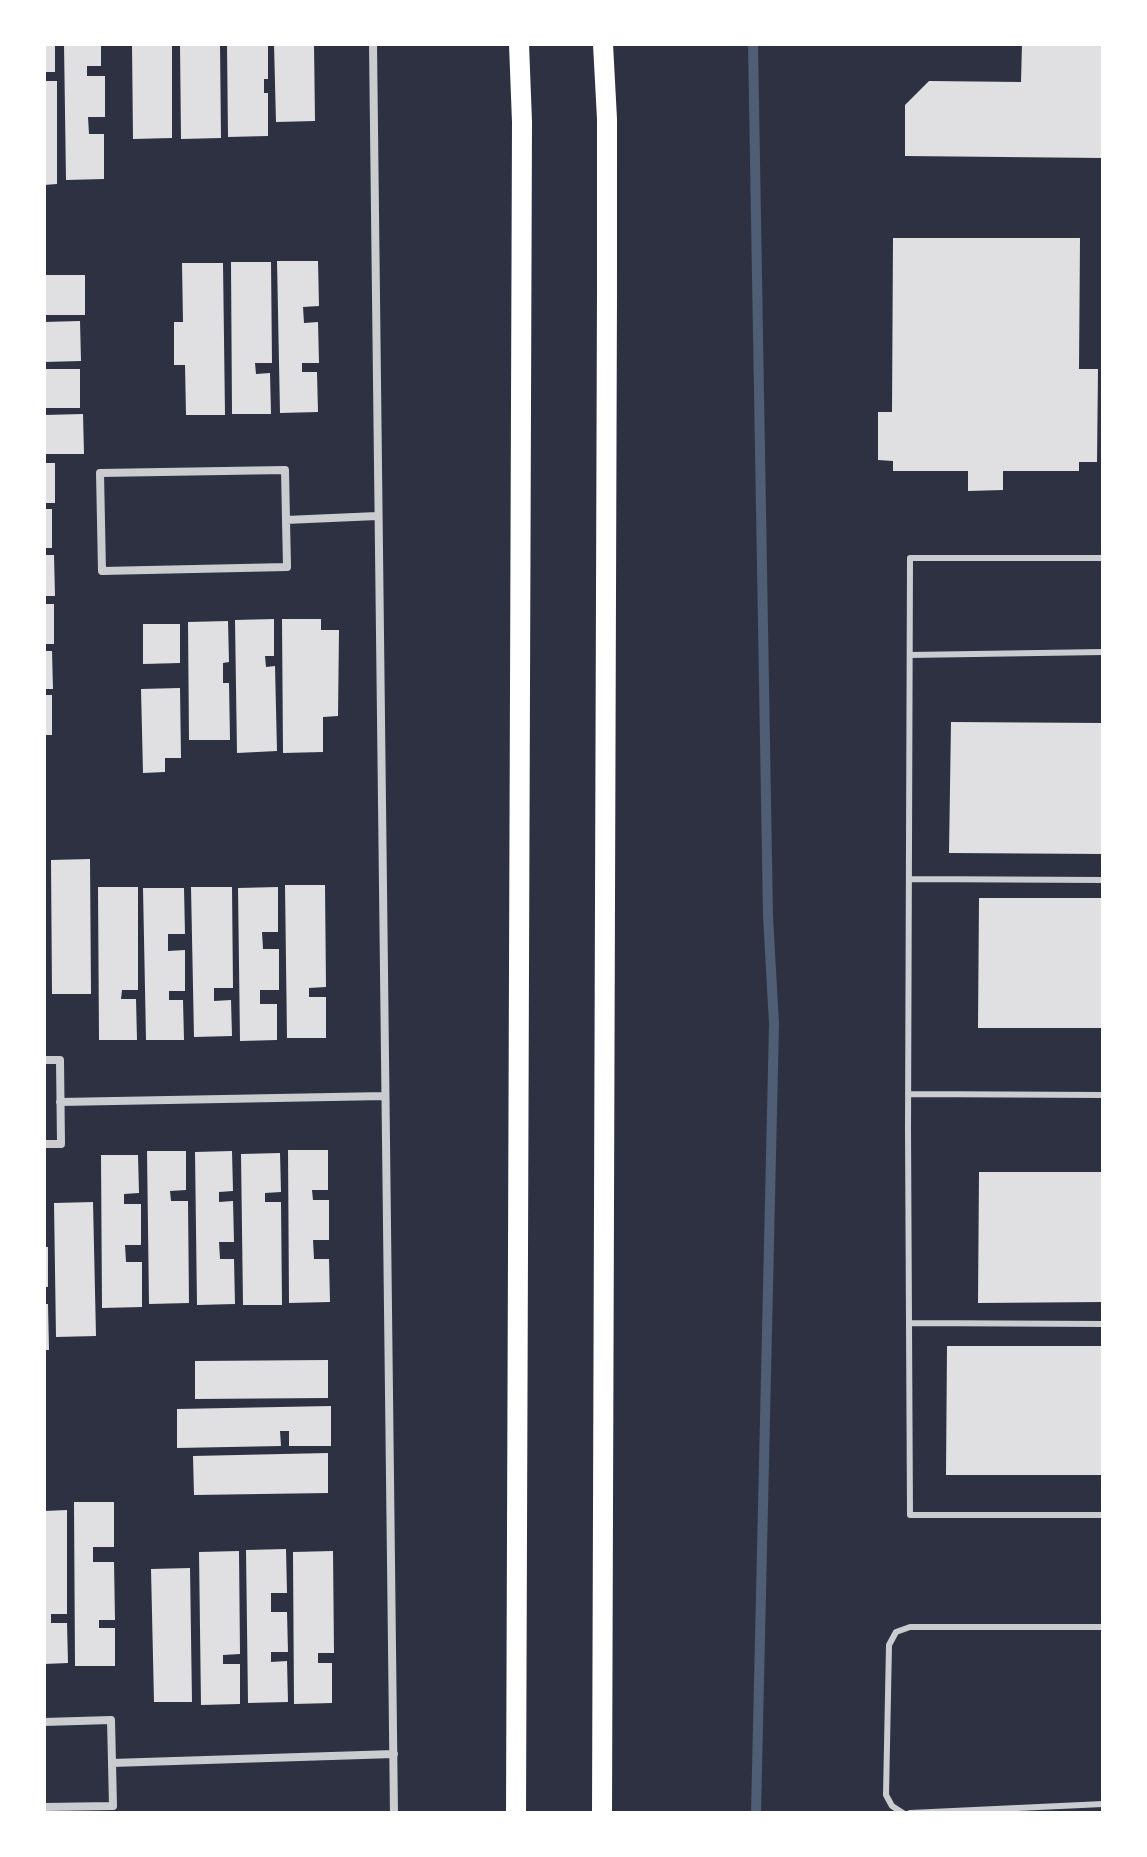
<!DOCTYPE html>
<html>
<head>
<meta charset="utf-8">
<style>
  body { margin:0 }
  #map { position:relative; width:1147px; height:1857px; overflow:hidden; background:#2d3142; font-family:"IBM Plex Sans",sans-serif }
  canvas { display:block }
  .frame { position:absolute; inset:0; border:46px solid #fff; pointer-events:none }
</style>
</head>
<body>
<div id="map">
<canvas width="1147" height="1857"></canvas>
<div class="frame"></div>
</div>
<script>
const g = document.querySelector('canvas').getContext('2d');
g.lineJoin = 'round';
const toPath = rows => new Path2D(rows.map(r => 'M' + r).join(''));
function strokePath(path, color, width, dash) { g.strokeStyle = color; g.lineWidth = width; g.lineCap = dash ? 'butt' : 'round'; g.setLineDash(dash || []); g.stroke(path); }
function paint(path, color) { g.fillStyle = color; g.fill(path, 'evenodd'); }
const stream = toPath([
  [753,44,768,916,774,1024,756,1813]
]);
const building = toPath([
  [44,44,55,44,55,72,44,72],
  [64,44,101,44,101,66,87,66,87,76,105,76,105,117,88,117,89,134,104,134,104,179,66,180],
  [132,44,172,44,172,138,133,139],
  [180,44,220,44,221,138,181,139],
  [227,44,268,44,268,79,264,79,264,93,268,93,268,136,228,137],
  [274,44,314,44,315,121,276,122],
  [1022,44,1103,44,1103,158,905,156,905,105,929,81,1021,82],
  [44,81,57,81,57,184,44,185],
  [893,238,1080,238,1079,369,1098,369,1097,462,1079,462,1079,471,1003,471,1003,490,968,491,968,471,893,471,893,461,878,460,878,412,892,412],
  [277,261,318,261,319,306,303,307,304,323,318,322,319,363,302,363,302,372,317,372,318,412,280,413],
  [231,262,271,262,272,363,255,363,256,374,270,373,271,414,232,414],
  [182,263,223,263,225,415,186,415,185,365,174,365,174,322,183,322],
  [44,275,85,275,85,315,44,315],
  [80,321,81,361,44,362,44,322],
  [44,369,80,369,80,408,45,408],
  [83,414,84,454,44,454,44,415],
  [44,463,55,463,55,503,44,503],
  [44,509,52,509,52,548,44,548],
  [44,555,54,555,55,596,44,596],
  [44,604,54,604,54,644,44,644],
  [274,619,274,656,265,656,266,667,275,666,277,751,237,753,235,620],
  [282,619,321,619,321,630,339,630,338,716,323,717,323,752,283,753],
  [228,621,229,662,223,663,223,683,229,683,230,740,189,740,188,622],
  [143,624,180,624,180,663,143,664],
  [44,651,52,651,53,689,44,689],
  [180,688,181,758,165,758,165,772,143,773,141,689],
  [44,695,52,695,52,735,44,735],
  [951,722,1103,723,1103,854,949,853],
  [90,859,91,994,52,994,51,860],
  [285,885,325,885,326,987,309,988,309,997,326,997,326,1038,287,1038],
  [98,887,138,887,138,990,122,990,121,999,136,999,137,1040,99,1040],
  [191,887,232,887,233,988,214,988,214,1001,231,1000,232,1036,194,1037],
  [278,887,278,932,262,932,263,949,279,949,279,990,260,990,260,1004,277,1004,277,1040,240,1041,238,888],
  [143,888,184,888,185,934,168,934,168,951,185,950,185,991,169,991,169,1000,183,1000,184,1040,146,1040],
  [979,898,1103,898,1103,1028,978,1028],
  [288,1150,328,1150,328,1190,312,1190,313,1200,329,1200,329,1240,313,1240,314,1259,329,1259,330,1302,289,1303],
  [147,1151,186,1151,186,1190,170,1191,171,1201,188,1201,189,1303,149,1304],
  [232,1151,233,1191,219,1192,219,1202,233,1201,234,1242,219,1242,220,1259,234,1259,235,1304,197,1305,195,1152],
  [280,1153,281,1192,265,1193,265,1202,281,1202,282,1305,243,1305,241,1154],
  [101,1155,138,1155,139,1193,124,1194,124,1204,141,1204,141,1245,125,1245,126,1262,142,1262,142,1307,102,1308],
  [979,1172,1103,1172,1103,1302,978,1303],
  [93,1202,96,1336,56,1337,54,1203],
  [44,1247,48,1247,48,1287,44,1287],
  [44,1304,48,1304,49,1350,44,1350],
  [947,1346,1103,1346,1103,1475,946,1475],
  [328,1360,328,1398,195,1399,195,1361],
  [331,1406,331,1446,289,1446,289,1431,280,1431,281,1446,177,1448,177,1409],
  [328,1453,328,1493,194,1495,193,1456],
  [74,1502,114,1502,114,1547,93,1547,93,1562,114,1562,115,1620,99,1620,99,1628,115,1628,115,1666,75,1666],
  [67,1510,67,1614,51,1614,51,1623,67,1623,68,1663,44,1664,44,1511],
  [286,1549,287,1593,271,1593,271,1612,287,1612,288,1652,271,1652,271,1662,287,1661,288,1702,248,1703,246,1550],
  [239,1551,240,1654,223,1655,223,1664,240,1664,240,1704,201,1705,199,1552],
  [333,1551,334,1653,318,1653,318,1663,332,1663,332,1703,294,1704,293,1552],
  [190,1568,192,1702,154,1702,151,1569]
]);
const service = toPath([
  [1103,558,910,558,908,1129,910,1515,1103,1515],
  [910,655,1103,652],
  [909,879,1103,880],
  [908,1094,1103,1095],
  [909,1323,1103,1324],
  [903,1813,892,1806,886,1795,889,1645,896,1632,910,1627,1103,1627],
  [910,1813,1103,1804]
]);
const minor = toPath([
  [373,44,394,1813],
  [286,520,287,567,102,571,100,473,285,470,286,520,377,516],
  [44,1060,60,1060,61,1144,44,1144],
  [60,1102,385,1096],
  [44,1722,111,1720,113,1806,44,1807],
  [112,1763,394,1754]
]);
const primary = toPath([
  [516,1813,522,122,519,44],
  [602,1813,607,290,607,119,603,44]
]);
strokePath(stream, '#4f5d75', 10);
paint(building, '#e0e0e3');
strokePath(service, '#caccd0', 6);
strokePath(minor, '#caccd0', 8);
strokePath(primary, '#fff', 20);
</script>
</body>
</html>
